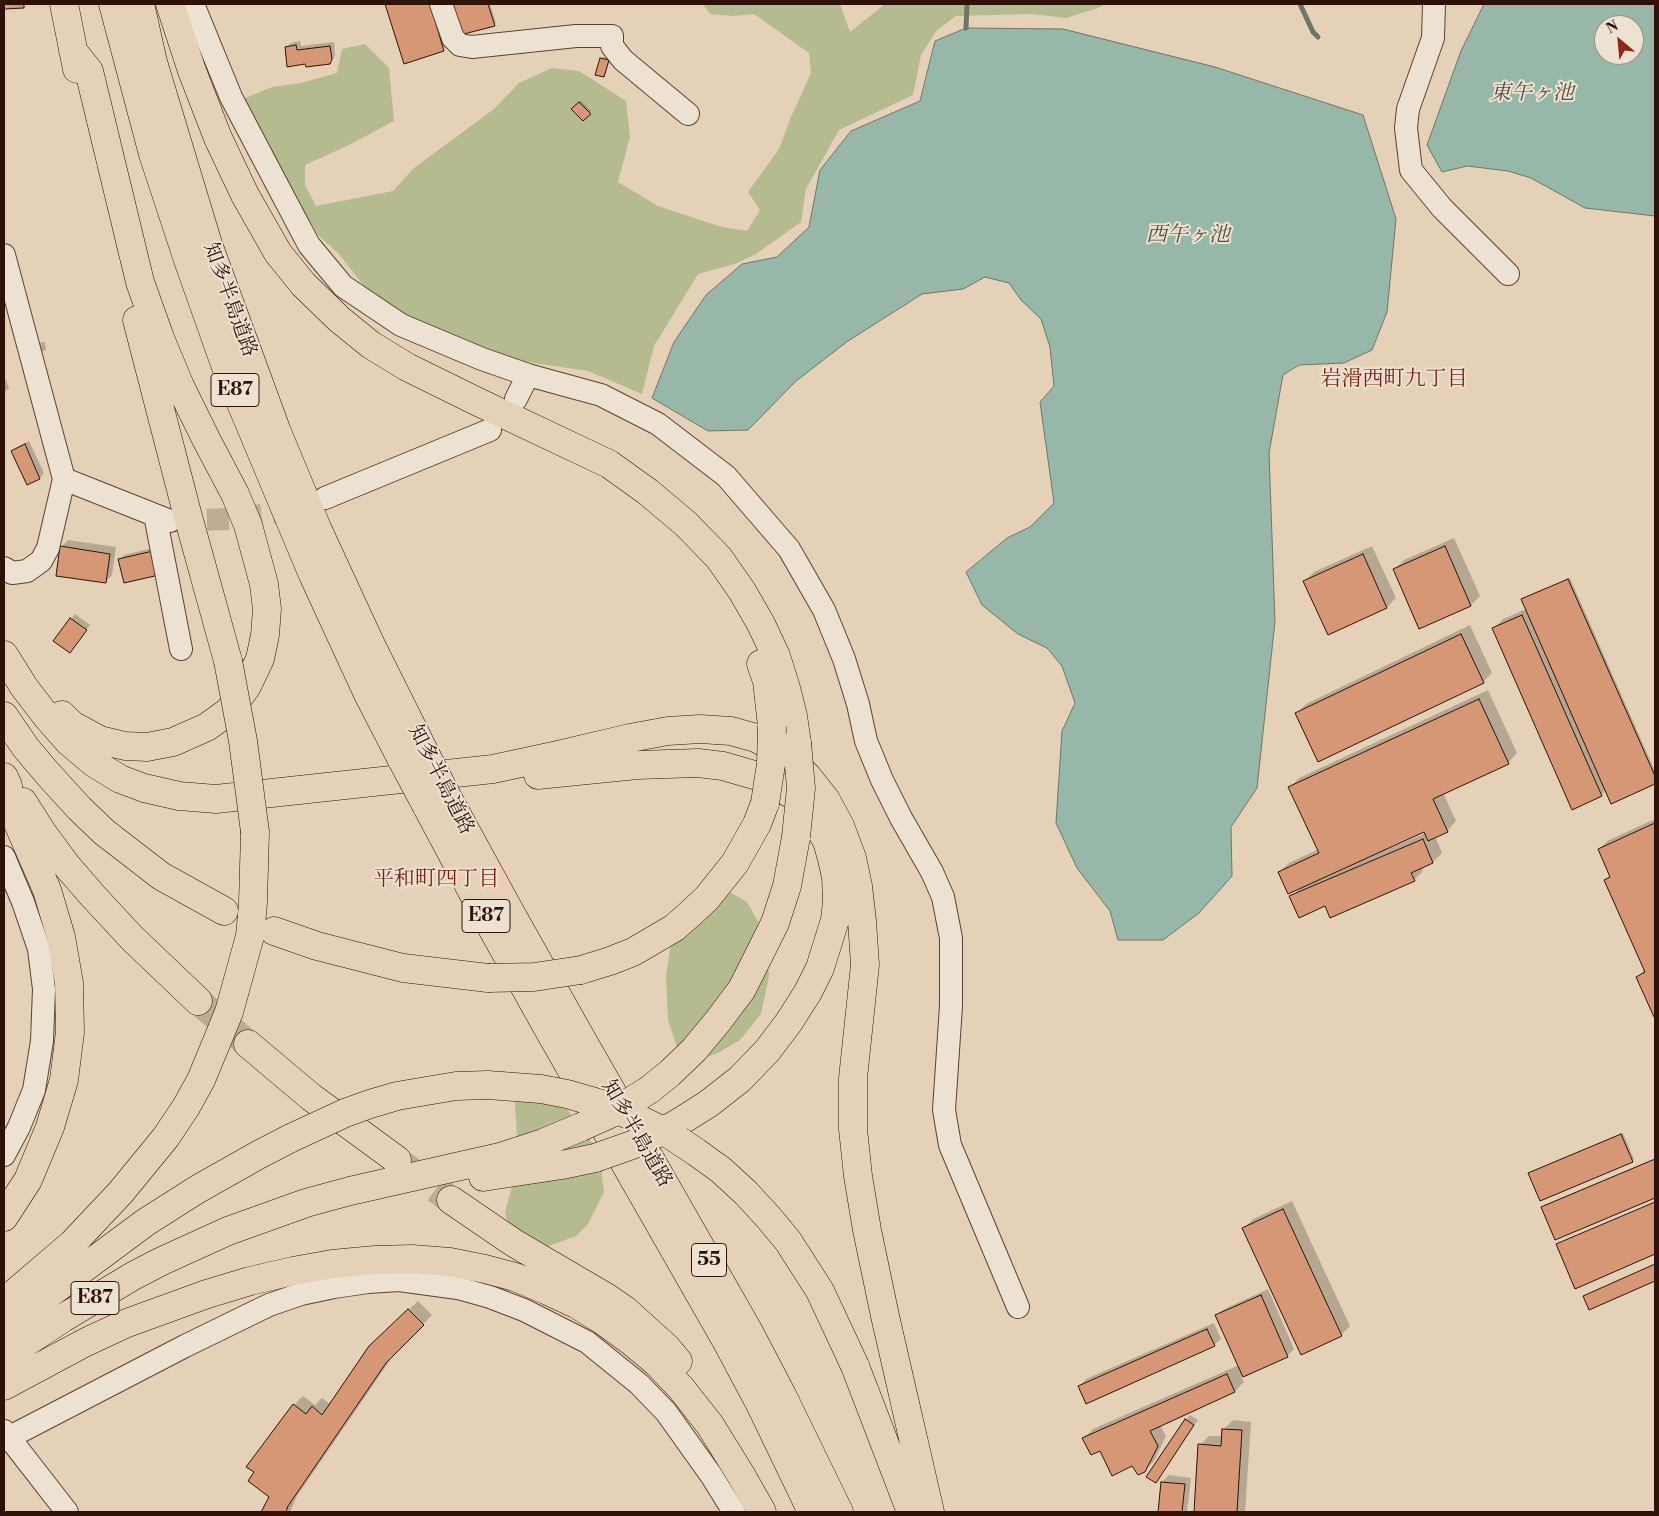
<!DOCTYPE html>
<html>
<head>
<meta charset="utf-8">
<style>
  body { margin:0 }
  #map { position:relative; width:1659px; height:1516px; overflow:hidden; background:#e4d1b8; font-family:"Libre Bodoni",serif }
  canvas { display:block }
  .frame { position:absolute; inset:0; border:5px solid #2e1208; pointer-events:none }
  .north { position:absolute; left:1594px; top:15px; width:50px; height:50px; box-sizing:border-box; background:#ede1d1; border:1px solid #a18e81; border-radius:50%; rotate:332deg; font-size:14px; font-weight:700; line-height:20px; text-align:center; color:#2e1208 }
  .north::after { content:''; display:block; margin:auto; width:18px; height:22px; background:#8f2418; clip-path:polygon(50% 0,100% 100%,50% 72%,0 100%) }
</style>
</head>
<body>
<div id="map">
<canvas width="1659" height="1516"></canvas>
<div class="frame"></div>
<div class="north">N</div>
</div>
<script>
const g = document.querySelector('canvas').getContext('2d');
g.lineJoin = 'round';
function paint(path, color) { g.fillStyle = color; g.fill(path, 'evenodd'); }
const toPath = rows => new Path2D(rows.map(r => 'M' + r).join(''));
function strokePath(path, color, width, dash) { g.strokeStyle = color; g.lineWidth = width; g.lineCap = dash ? 'butt' : 'round'; g.setLineDash(dash || []); g.stroke(path); }
function label(font, color, halo, rows, align = 'center') {
  g.font = font + ' "Libre Bodoni","Noto Serif JP",serif'; g.lineWidth = 4; g.setLineDash([]); g.textBaseline = 'middle'; g.strokeStyle = halo; g.fillStyle = color; for (const [text, x, y, turn = 0] of rows) {
    g.save(); g.translate(x, y); g.rotate((+turn || 0) * Math.PI / 180); g.textAlign = isNaN(turn) ? turn : align; if (halo) g.strokeText(text, 0, 0); g.fillText(text, 0, 0); g.restore();
  }
}
const green = toPath([
  [703,4,840,4,850,32,885,4,1105,4,1098,8,1066,18,1031,14,956,16,937,30,921,55,913,95,839,130,806,189,801,222,756,254,735,264,698,274,654,346,642,394,588,371,526,362,473,344,379,305,338,253,318,235,280,171,243,99,272,87,301,83,337,73,342,49,365,44,389,68,394,121,349,145,305,165,305,185,316,206,393,191,414,168,494,109,519,83,552,68,579,71,626,101,630,137,618,182,658,206,722,227,747,231,760,210,748,192,779,149,791,117,811,73,809,53,754,14,733,16,710,14],
  [728,891,747,902,765,934,769,976,761,1014,740,1040,718,1053,696,1061,687,1055,677,1047,668,1020,666,976,672,936],
  [530,1088,551,1090,584,1130,599,1155,604,1192,588,1224,576,1236,535,1251,512,1236,505,1213,513,1183,517,1138,515,1103]
]);
const water = toPath([
  [1484,4,1655,4,1655,216,1585,208,1531,178,1508,171,1467,166,1442,172,1427,145,1461,51,1484,4],
  [1604,25,1634,25,1634,55,1604,55,1604,25],
  [966,28,1063,29,1215,67,1363,115,1396,219,1387,312,1372,350,1344,363,1299,365,1283,375,1269,453,1275,621,1257,788,1231,827,1232,876,1199,913,1163,940,1118,940,1110,911,1077,868,1056,823,1062,731,1075,703,1062,666,1047,648,1018,634,982,605,966,572,1007,538,1030,527,1054,503,1040,402,1054,386,1050,347,1041,319,1021,300,1009,283,985,277,963,289,922,294,848,341,796,381,748,430,708,431,652,398,674,342,706,295,742,264,777,257,809,227,820,170,851,131,920,101,935,41,966,28]
]);
const shadow = toPath([
  [386,4,432,4,445,48,405,62],
  [452,4,490,4,496,23,494,24],
  [300,41,301,46,334,42,335,54,334,58,329,63,286,47,291,43],
  [603,57,610,59,604,76,601,59],
  [581,101,591,111,583,119,573,109],
  [45,342,46,350,37,353,37,343],
  [4,376,9,388,4,393],
  [29,441,44,473,40,478,28,483,13,451,17,447],
  [1454,538,1480,596,1471,605,1395,569,1404,560],
  [68,540,116,547,112,575,105,582,61,547],
  [1372,546,1396,598,1387,607,1305,581,1314,572],
  [157,547,162,569,119,560,124,555],
  [1570,578,1655,771,1655,783,1612,802,1606,790,1601,795,1494,628,1503,619,1526,609,1524,598],
  [75,614,90,625,74,647,55,641],
  [1470,625,1492,673,1483,682,1297,713,1306,704],
  [1488,690,1517,753,1508,763,1443,793,1456,821,1447,831,1435,836,1442,853,1433,862,1422,867,1423,871,1414,880,1326,905,1291,897,1300,888,1279,872,1289,863,1319,849,1290,787,1299,778],
  [1424,830,1426,833,1386,850,1385,848],
  [1655,819,1655,1015,1638,977,1645,969,1605,880,1611,875,1599,849,1609,840],
  [1623,1133,1634,1159,1632,1161,1531,1172],
  [1655,1159,1655,1196,1556,1238,1542,1207,1544,1205],
  [1292,1201,1350,1326,1341,1335,1244,1228,1253,1219],
  [1268,1289,1294,1349,1287,1356,1241,1376,1244,1382,1235,1391,1160,1425,1166,1436,1154,1461,1144,1471,1101,1449,1084,1438,1093,1429,1239,1365,1217,1315,1224,1309],
  [418,1301,432,1315,395,1353,297,1496,290,1512,263,1512,270,1497,294,1405,303,1396,315,1405,322,1398,331,1405,370,1347],
  [1214,1323,1221,1339,1214,1345,1080,1386,1086,1379],
  [1190,1415,1198,1420,1160,1477,1186,1420],
  [1233,1420,1251,1422,1245,1512,1195,1512,1200,1445,1209,1436,1223,1436,1223,1430],
  [1169,1475,1191,1478,1187,1512,1159,1512,1162,1482]
]);
const stream = toPath([
  [1300,4,1313,32,1318,37],
  [966,28,967,4]
]);
const building = toPath([
  [4,4,24,4,24,8,4,9,4,4],
  [385,4,430,4,444,51,404,64,385,4],
  [451,4,488,4,495,26,460,35,451,4],
  [296,45,297,50,330,46,332,59,330,64,306,67,305,64,287,67,285,47,296,45],
  [600,58,609,60,604,77,595,75,600,58],
  [579,102,591,114,583,121,571,109,579,102],
  [25,444,40,479,27,485,11,451,25,444],
  [60,546,110,554,106,583,56,576,60,546],
  [1445,546,1471,606,1419,629,1393,569,1445,546],
  [153,551,159,575,124,583,118,559,153,551],
  [1363,554,1387,608,1328,635,1303,581,1363,554],
  [1568,579,1655,776,1655,784,1611,804,1521,599,1568,579],
  [1522,615,1602,796,1572,810,1492,628,1522,615],
  [70,618,87,630,70,653,53,641,70,618],
  [1461,634,1484,683,1318,762,1295,713,1461,634],
  [1479,699,1509,764,1433,799,1448,832,1428,841,1424,832,1288,894,1278,872,1319,853,1288,787,1479,699],
  [1655,823,1655,1017,1654,1017,1636,977,1645,972,1604,880,1610,877,1598,849,1655,823],
  [1423,839,1433,863,1411,873,1415,881,1330,918,1325,906,1299,918,1289,896,1423,839],
  [1621,1134,1633,1162,1540,1201,1528,1173,1621,1134],
  [1655,1159,1655,1198,1555,1240,1541,1207,1655,1159],
  [1655,1202,1655,1254,1575,1289,1556,1244,1655,1202],
  [1283,1209,1342,1336,1301,1355,1242,1228,1283,1209],
  [1655,1264,1655,1281,1589,1310,1583,1296,1655,1264],
  [1261,1295,1288,1357,1243,1377,1215,1315,1261,1295],
  [408,1309,424,1325,386,1363,288,1506,286,1512,261,1512,269,1497,248,1481,254,1472,246,1467,293,1404,306,1414,312,1406,322,1415,369,1346,408,1309],
  [1207,1329,1215,1346,1086,1404,1078,1386,1207,1329],
  [1227,1374,1235,1392,1150,1431,1158,1446,1145,1472,1138,1475,1132,1466,1112,1476,1100,1451,1091,1455,1082,1438,1227,1374],
  [1185,1419,1194,1425,1156,1483,1146,1477,1185,1419],
  [1222,1429,1242,1430,1237,1512,1194,1512,1198,1444,1221,1446,1222,1429],
  [1161,1482,1185,1484,1182,1512,1158,1512,1161,1482]
]);
const minorTunnel = toPath([
  [174,521,229,519,299,510,303,508]
]);
const highwayTunnel = toPath([
  [198,1001,248,1044],
  [402,1164,451,1200]
]);
const minor = toPath([
  [193,4,231,97,282,194,309,245,343,286,401,325,482,359,528,375,601,395,658,424,726,476,789,549,824,610,844,659,858,704,866,741,882,780,901,818,932,872,943,897,951,938,951,1006,944,1110,950,1145,1018,1307],
  [441,4,453,38,460,45,472,47,576,36,612,36,612,46,623,60,688,114],
  [1434,4,1433,38,1408,109,1406,128,1411,170,1442,208,1508,274],
  [4,255,64,479,170,521],
  [516,399,528,375],
  [325,498,490,430],
  [155,515,181,649],
  [4,568,12,573,27,571,41,561,48,548,64,479],
  [4,857,23,902,39,949,44,989,42,1041,34,1090,19,1127,4,1155],
  [4,1431,67,1512],
  [4,1440,185,1346,269,1305,301,1294,334,1287,368,1282,399,1280,458,1288,490,1297,524,1310,587,1342,639,1384,666,1412,711,1475,734,1512]
]);
const highway = toPath([
  [64,4,77,69],
  [113,4,153,154,189,263,227,370,313,575,367,692,402,760],
  [140,4,153,62,208,244,277,432,317,528,372,647,426,755],
  [170,4,192,71,218,138,245,195,278,253,303,284,339,319,371,345,407,367,478,402,609,464,648,492,686,524,719,558,742,591,761,624,776,656,786,688,793,716,797,743],
  [137,320,186,509,228,661],
  [4,655,24,687,47,717,69,742,94,763,120,779,144,788,179,796,216,799,493,769,558,755,630,738,668,731,700,729,731,731,756,738,783,753,807,776,826,800,840,826,852,858,858,886,862,921,865,965,853,1078,853,1129,858,1176,867,1230,885,1316,930,1512],
  [761,664,767,681,772,726],
  [62,715,72,725,100,740,125,746,147,747,173,742,207,727,229,711,247,686,260,659,265,635,267,609,264,584,248,525,235,494,206,439,180,386,160,338,140,282,89,71,73,51],
  [4,716,26,748,48,774,79,808,104,832,161,876,224,911],
  [538,775,637,765,698,763,723,766,761,777,793,795,809,811,827,841,832,859,836,877,837,901,835,920,820,968,808,992,789,1022,767,1051,740,1079,708,1104,673,1126],
  [4,777,8,786,9,803,47,890,61,937,69,983,70,1032,64,1080,50,1127,28,1180,4,1217],
  [23,802,42,832,67,866,93,896,132,938,198,1001],
  [450,802,509,910,580,1036,749,1332,783,1397,839,1512],
  [426,805,483,912,547,1027,727,1342,761,1406,812,1512],
  [274,931,317,946,403,968,488,978],
  [581,970,610,961,633,952,674,928,691,913,707,898,735,863,757,824,765,803],
  [248,1044,311,1097,397,1160],
  [649,1090,670,1073,694,1050,718,1021,742,989,775,923,787,886,796,837],
  [483,1177,562,1165,595,1158],
  [451,1200,514,1243,606,1297,625,1310,667,1348,678,1361],
  [4,1302,72,1244,121,1192,166,1137,186,1107,201,1080,229,1012,250,936,253,903,255,832],
  [4,1325,53,1291,146,1222,198,1189,260,1154,291,1138],
  [4,1357,63,1318,133,1276,162,1261,228,1231,306,1203,350,1191,500,1157,543,1143,581,1127],
  [855,1366,911,1512],
  [4,1386,86,1342,127,1323,207,1294,250,1281,293,1271,332,1264,375,1260,412,1259,450,1262,485,1269,515,1277,546,1290,576,1304,602,1320,632,1342,656,1362,681,1388,710,1425,741,1475,762,1512]
]);
const highwayBridge = toPath([
  [228,661,243,741,255,832],
  [426,755,450,802],
  [402,760,426,805],
  [765,803,771,764,772,726],
  [796,837,801,788,797,743],
  [488,978,534,977,581,970],
  [581,1127,610,1114,649,1090],
  [291,1138,345,1113,370,1104,397,1096,456,1086,488,1085,541,1089,567,1094,605,1105,639,1119,669,1134,696,1152,721,1170,746,1193,768,1217,788,1241,820,1291,855,1366],
  [595,1158,632,1145,673,1126]
]);
const shields = [
  [235,390,48],
  [486,916,48],
  [709,1260,35],
  [95,1298,48]
];
const shieldNames = [
  ["E87",235,390],
  ["E87",486,916],
  ["55",709,1260],
  ["E87",95,1298]
];
const streetNames = [
  ["知多半島道路",229,300,70],
  ["知多半島道路",440,780,63],
  ["知多半島道路",636,1134,60]
];
const waterNames = [
  ["東午ヶ池",1532,94],
  ["西午ヶ池",1188,236]
];
const neighbourhoodNames = [
  ["岩滑西町九丁目",1394,380],
  ["平和町四丁目",436,880]
];
paint(green, '#b5bb8e');
paint(water, '#97b8a8');
strokePath(water, '#6d7668', 1);
paint(shadow, '#0003');
strokePath(stream, '#6d7668', 5);
paint(building, '#d59776');
strokePath(building, '#2e1208', 1);
strokePath(minorTunnel, '#c0ab95', 22, [22, 11]);
strokePath(highwayTunnel, '#c0ab95', 28, [28, 14]);
strokePath(minor, '#5c4234', 24);
strokePath(highway, '#2e1208', 29);
strokePath(minor, '#ede1d1', 22);
strokePath(highway, '#e4d1b8', 28);
strokePath(highwayBridge, '#2e1208', 29, []);
strokePath(highwayBridge, '#e4d1b8', 28);
for (const [x, y, w] of shields) { const box = new Path2D(); box.roundRect(x - w / 2, y - 16.5, w, 33, 4); g.fillStyle = '#ede1d1'; g.fill(box); strokePath(box, '#2e1208', 1); }
label('bold 19px', '#2e1208', null, shieldNames);
label('20px', '#2e1208', '#ede1d1', streetNames);
label('italic 21px', '#534c40', '#ede1d1', waterNames);
label('21px', '#7a1f14', '#ede1d1', neighbourhoodNames);
</script>
</body>
</html>
